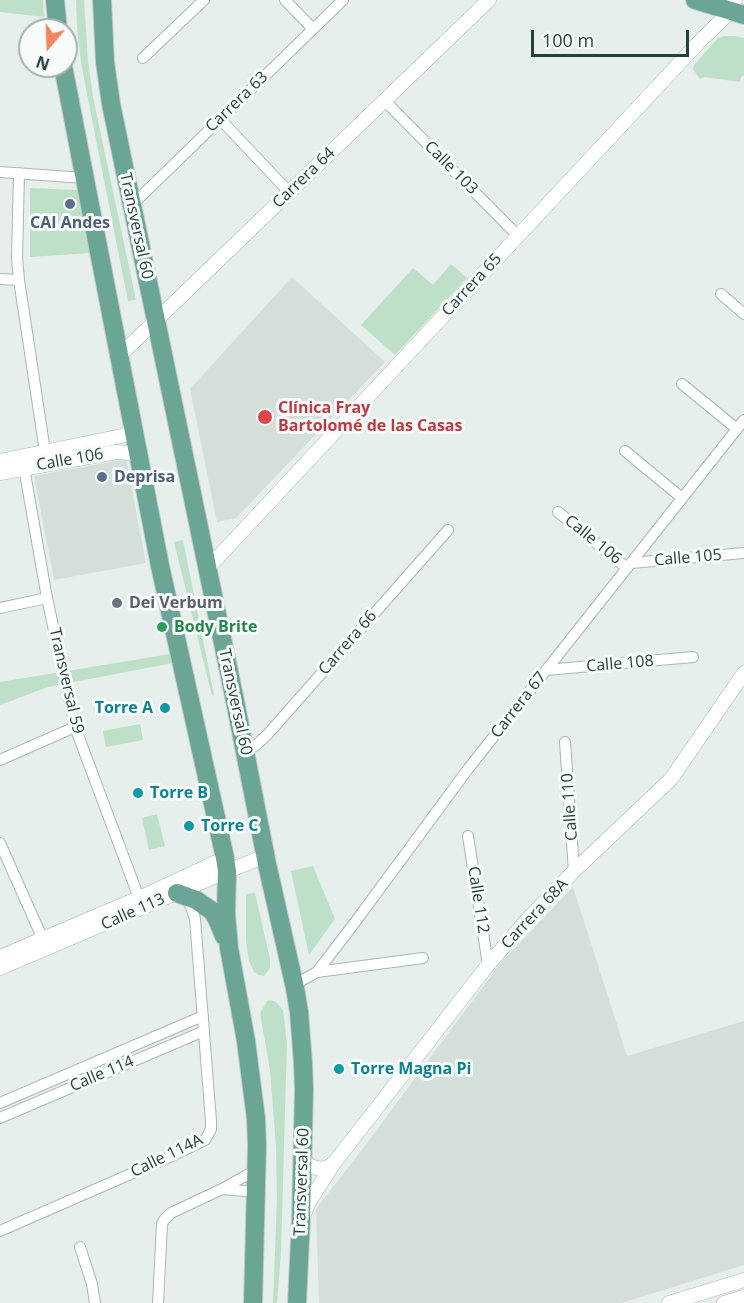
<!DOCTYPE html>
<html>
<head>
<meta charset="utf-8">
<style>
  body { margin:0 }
  #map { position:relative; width:744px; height:1303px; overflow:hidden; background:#e6efeb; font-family:"Open Sans",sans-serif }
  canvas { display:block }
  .north { position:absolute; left:18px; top:18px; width:60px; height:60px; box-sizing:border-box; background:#f7fbf9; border:2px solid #a3b1ad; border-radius:50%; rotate:199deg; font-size:16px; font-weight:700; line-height:24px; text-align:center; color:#24423a }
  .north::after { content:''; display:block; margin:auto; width:21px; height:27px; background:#f4845f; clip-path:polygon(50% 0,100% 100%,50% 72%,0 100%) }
  .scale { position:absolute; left:531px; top:30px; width:158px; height:27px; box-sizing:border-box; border:3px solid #24423a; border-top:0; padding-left:8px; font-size:18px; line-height:21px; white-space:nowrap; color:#24423a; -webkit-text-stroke:4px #f7fbf9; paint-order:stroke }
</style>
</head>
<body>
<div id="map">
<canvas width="744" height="1303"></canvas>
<div class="north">N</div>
<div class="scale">100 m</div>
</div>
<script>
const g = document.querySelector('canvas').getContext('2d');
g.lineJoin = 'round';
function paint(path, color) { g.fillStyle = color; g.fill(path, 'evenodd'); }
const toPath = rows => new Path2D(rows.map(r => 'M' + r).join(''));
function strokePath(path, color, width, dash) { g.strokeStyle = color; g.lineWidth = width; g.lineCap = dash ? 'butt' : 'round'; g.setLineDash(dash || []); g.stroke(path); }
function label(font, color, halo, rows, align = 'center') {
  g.font = font + ' "Open Sans",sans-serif'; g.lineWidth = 6; g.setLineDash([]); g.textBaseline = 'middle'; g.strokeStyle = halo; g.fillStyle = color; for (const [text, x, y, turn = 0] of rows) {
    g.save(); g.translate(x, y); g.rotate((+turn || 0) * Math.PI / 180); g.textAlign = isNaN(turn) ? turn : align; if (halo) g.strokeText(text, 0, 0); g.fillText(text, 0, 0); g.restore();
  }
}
const built = toPath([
  [292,277,385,362,236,518,217,522,190,389],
  [126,459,146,563,54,580,34,476],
  [573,887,627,1056,744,1021,744,1265,622,1303,319,1303,316,1209,364,1147,499,965]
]);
const green = toPath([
  [0,0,43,0,44,17,0,12],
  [76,0,84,0,88,60,93,97,136,300,128,301,88,99,81,62,77,27],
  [724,36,735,36,744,38,744,75,741,77,740,82,704,77,700,79,693,69,694,65,718,38],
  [30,188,78,190,90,253,30,257],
  [451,264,467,278,395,355,361,325,413,268,433,285],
  [183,540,214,695,212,696,174,542],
  [170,654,173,663,48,687,0,705,0,682],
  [140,724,143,740,106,747,103,731],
  [157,814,165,846,149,850,142,818],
  [313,866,335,919,309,955,291,871],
  [255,893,270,959,270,968,264,976,259,975,254,972,249,961,246,941,246,894],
  [271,1000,276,1002,283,1010,287,1043,281,1252,277,1303,273,1303,277,1199,276,1147,270,1070,260,1013,265,1005,267,1001]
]);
const minor = toPath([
  [285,0,313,29],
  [143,58,204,0],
  [384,100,518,236],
  [220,119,289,192],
  [0,172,84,178],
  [19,173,17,258,19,280,46,458],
  [132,205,343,0],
  [0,279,19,280],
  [721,294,744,314],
  [682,384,737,429],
  [625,451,682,498],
  [23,462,47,598,75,727,139,898],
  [558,512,627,568],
  [631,563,744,553],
  [0,608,47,598],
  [546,670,693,657],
  [565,742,574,871],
  [245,750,255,746,267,735,448,530],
  [0,760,75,727],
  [468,836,488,965],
  [0,843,45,944],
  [317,972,423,958],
  [295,988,301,981,317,972,353,925,468,769,744,420],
  [0,1103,203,1016],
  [0,1118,204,1031],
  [222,1189,256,1192],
  [0,1231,165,1159,205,1140,208,1135,211,1129,211,1121,195,919,191,907,186,898],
  [80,1247,92,1284,95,1303],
  [158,1303,162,1224,164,1220,171,1213,222,1189,256,1170]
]);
const tertiary = toPath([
  [119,356,489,0],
  [0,461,122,436,126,434,133,426],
  [0,473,116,452,130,453,139,458],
  [207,569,518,236,701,40,731,11,735,0],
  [0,957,139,898,225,858],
  [0,968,216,876,265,856],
  [303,1158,310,1166,320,1169,328,1167,334,1163],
  [304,1214,309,1202,334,1163,488,965,526,921,574,871,671,779,744,673],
  [669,1303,744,1280],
  [724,1303,744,1297]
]);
const primary = toPath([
  [55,0,58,30],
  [102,0,105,62,111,104,235,701,267,864,295,988,299,1012,303,1063,304,1090,301,1219,297,1303],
  [695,0,744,15],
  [63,66,160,566,225,858,227,871,226,914,229,948,246,1041,256,1119,257,1146,253,1303],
  [177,893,196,900,212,911,217,919,224,936]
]);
const markers = [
  [70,204,6,"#5c6f8a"],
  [265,417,8,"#e0444e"],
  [102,477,6,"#5c6f8a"],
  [117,603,6,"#6b7280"],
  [162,627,6,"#2e9e5b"],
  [165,708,6,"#0f9aa8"],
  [138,793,6,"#0f9aa8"],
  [189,826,6,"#0f9aa8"],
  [339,1069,6,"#0f9aa8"]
];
const streetNames = [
  ["Carrera 63",237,102,-44],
  ["Calle 103",451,168,45],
  ["Carrera 64",304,178,-44],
  ["Transversal 60",136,226,78],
  ["Carrera 65",472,285,-47],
  ["Calle 106",70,460,-10],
  ["Calle 106",593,540,39],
  ["Calle 105",688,558,-5],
  ["Carrera 66",348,643,-49],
  ["Calle 108",620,664,-5],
  ["Transversal 59",66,681,77],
  ["Transversal 60",235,702,78],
  ["Carrera 67",519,705,-52],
  ["Calle 110",570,807,-94],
  ["Calle 112",478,900,81],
  ["Calle 113",133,912,-24],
  ["Carrera 68A",535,914,-47],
  ["Calle 114",102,1074,-23],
  ["Calle 114A",167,1156,-26],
  ["Transversal 60",302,1182,-88]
];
const serviceNames = [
  ["CAI Andes",70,223],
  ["Deprisa",114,477,"left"]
];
const healthNames = [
  ["Clínica Fray",278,408],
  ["Bartolomé de las Casas",278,426]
];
const worshipNames = [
  ["Dei Verbum",129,603]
];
const leisureNames = [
  ["Body Brite",174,627]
];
const cultureNames = [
  ["Torre A",153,708,"right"],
  ["Torre B",150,793],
  ["Torre C",201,826],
  ["Torre Magna Pi",351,1069]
];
paint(built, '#d4dfda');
paint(green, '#bfe0c8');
strokePath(minor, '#a8b8b2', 12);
strokePath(tertiary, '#a8b8b2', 15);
strokePath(primary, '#c2cac8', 20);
strokePath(minor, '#fff', 10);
strokePath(tertiary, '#fff', 14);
strokePath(primary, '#6aa596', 18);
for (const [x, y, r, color] of markers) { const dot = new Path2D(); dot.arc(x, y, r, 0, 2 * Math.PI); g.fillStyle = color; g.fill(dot); strokePath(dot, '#f7fbf9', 2); }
label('16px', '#24423a', '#f7fbf9', streetNames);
label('bold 16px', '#4e5e75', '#f7fbf9', serviceNames);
label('bold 16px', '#be3a42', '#f7fbf9', healthNames, 'left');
label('bold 16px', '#5b616d', '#f7fbf9', worshipNames, 'left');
label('bold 16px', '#27864d', '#f7fbf9', leisureNames, 'left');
label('bold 16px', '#0d838f', '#f7fbf9', cultureNames, 'left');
</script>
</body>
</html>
